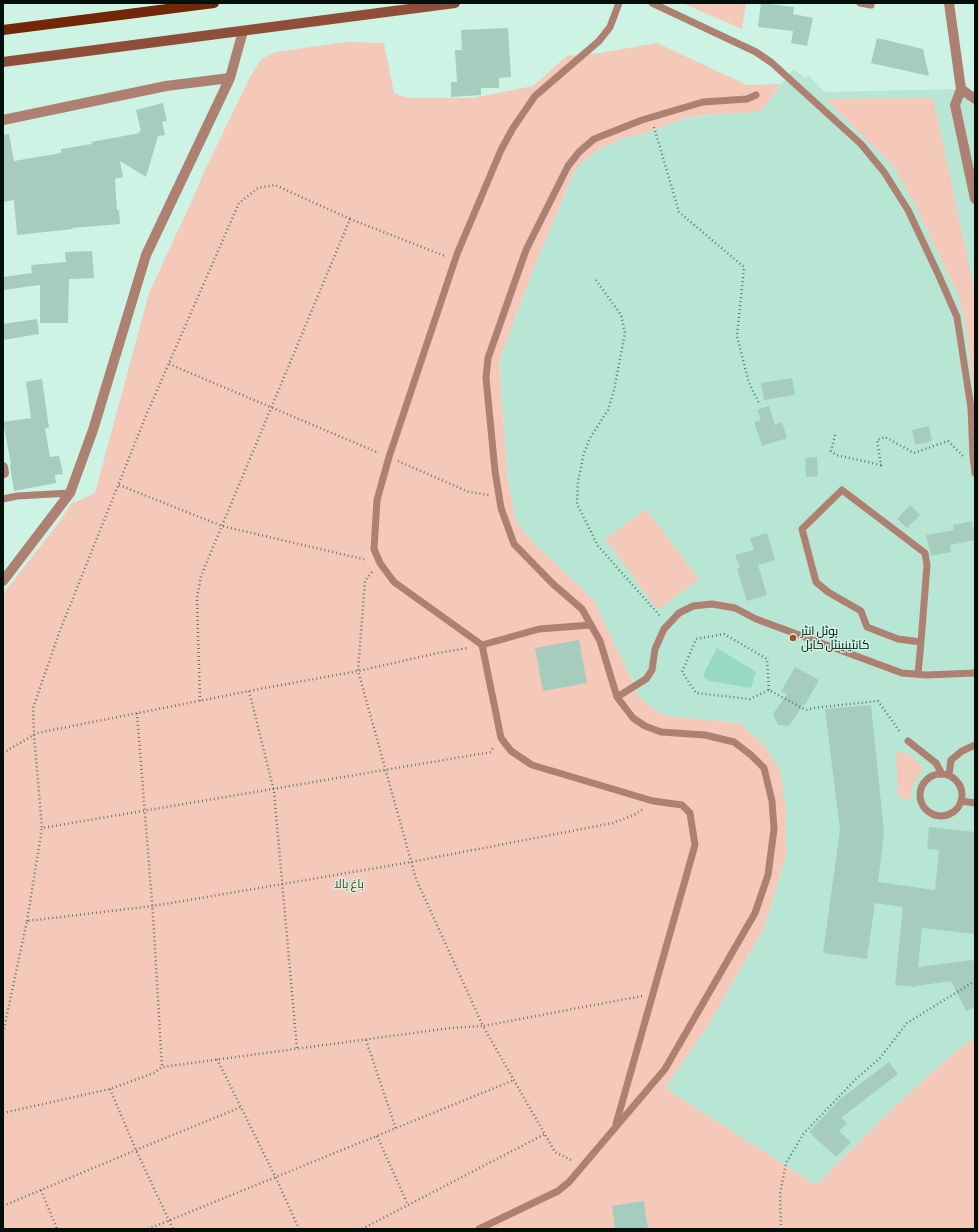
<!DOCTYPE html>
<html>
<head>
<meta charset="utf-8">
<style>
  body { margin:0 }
  #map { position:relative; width:978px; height:1232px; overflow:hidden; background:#ccf3e3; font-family:"Alegreya Sans",sans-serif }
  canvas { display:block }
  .frame { position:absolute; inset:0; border:4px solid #030f0b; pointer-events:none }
</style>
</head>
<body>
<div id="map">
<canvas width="978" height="1232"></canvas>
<div class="frame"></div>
</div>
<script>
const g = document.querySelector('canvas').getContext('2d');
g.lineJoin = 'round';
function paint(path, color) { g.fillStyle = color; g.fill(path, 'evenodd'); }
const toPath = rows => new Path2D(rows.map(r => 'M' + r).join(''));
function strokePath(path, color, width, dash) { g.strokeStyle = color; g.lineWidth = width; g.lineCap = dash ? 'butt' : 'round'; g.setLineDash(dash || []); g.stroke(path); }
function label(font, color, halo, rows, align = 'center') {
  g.font = font + ' "Alegreya Sans",Cairo,sans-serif'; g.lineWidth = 3; g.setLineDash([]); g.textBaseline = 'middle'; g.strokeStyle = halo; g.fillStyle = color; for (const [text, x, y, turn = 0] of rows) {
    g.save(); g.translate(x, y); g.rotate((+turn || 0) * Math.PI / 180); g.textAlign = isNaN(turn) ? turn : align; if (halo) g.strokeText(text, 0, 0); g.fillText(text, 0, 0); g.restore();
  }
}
const built = toPath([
  [793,69,805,78,808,75,824,92,961,89,975,99,975,1037,944,1061,888,1113,816,1185,664,1088,709,1024,764,928,786,856,740,723,668,716,656,711,638,696,630,676,593,599,534,543,516,521,508,482,499,361,537,260,574,172,584,160,600,149,624,138,645,133,686,118,763,109]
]);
const green = toPath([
  [682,3,746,3,742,29],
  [347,42,384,43,394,93,407,98,473,98,533,86,567,56,600,53,657,43,747,85,781,84,763,109,756,112,706,115,686,118,645,133,624,138,600,149,584,160,574,172,537,260,499,361,508,482,516,521,534,543,593,599,630,676,638,696,656,711,668,716,740,723,765,746,780,770,786,810,786,856,764,928,709,1024,665,1088,816,1185,888,1113,944,1061,975,1037,975,1229,3,1229,3,594,60,521,71,504,95,493,149,293,194,196,203,174,249,79,261,59,276,52],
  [933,98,975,292,975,406,967,331,959,297,919,212,893,166,825,99],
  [646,509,699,579,658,610,605,539],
  [896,752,907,753,924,768,914,782,911,792,911,801,898,796]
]);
const water = toPath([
  [717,648,756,672,751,688,709,681,704,678,704,673]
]);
const building = toPath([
  [761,3,794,7,793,14,813,18,807,46,791,43,793,31,758,27],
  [508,28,511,77,499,78,499,88,481,88,481,95,451,97,451,82,457,82,455,50,462,50,461,30],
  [877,38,923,49,929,76,871,63],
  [163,103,167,121,162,122,165,135,158,136,146,177,120,161,123,177,115,179,117,210,119,210,120,224,72,228,73,229,17,235,14,200,3,202,3,135,9,134,14,161,61,153,61,149,92,144,91,142,140,133,139,131,141,131,136,110],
  [92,251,94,278,69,279,68,323,40,323,40,285,3,290,3,277,32,273,31,265,66,262,65,252],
  [37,319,39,334,3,340,3,324],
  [792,378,795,395,764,400,761,383],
  [42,379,49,428,45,428,50,457,59,456,63,474,55,475,56,483,14,491,10,465,11,464,3,422,31,418,26,382],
  [769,406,775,425,782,422,787,438,762,446,754,422,761,420,757,410],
  [929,426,932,441,915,445,912,430],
  [817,457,818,476,806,477,805,458],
  [910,505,920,515,907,528,897,519],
  [972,521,975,540,950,545,951,552,931,556,926,535,954,530,953,525],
  [767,533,775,560,758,565,767,595,747,601,737,569,740,568,735,555,754,550,750,538],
  [579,640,587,683,543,691,535,648],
  [795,667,819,680,805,705,804,704,789,726,778,725,773,714,787,694,781,691],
  [871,705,884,832,878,882,935,890,939,850,927,849,929,827,975,832,975,934,922,928,918,967,973,960,975,972,975,1007,966,1011,951,981,916,986,916,987,895,985,903,907,875,903,867,959,823,953,840,830,825,709],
  [889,1062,898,1074,841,1118,847,1123,839,1131,851,1142,836,1157,809,1132,839,1100],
  [644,1201,648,1229,615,1229,612,1206]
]);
const path = toPath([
  [654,127,679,212,744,267,737,336,749,383,760,405],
  [350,219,275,185,258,188,239,203,145,418,59,633,33,708,34,735,42,828,491,752,494,746],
  [596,280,621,315,625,333,614,390,608,410,590,438,584,453,578,481,577,504,598,546,661,617],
  [169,364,379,453],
  [835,435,831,451,836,455,881,465,877,440,885,437,914,453,948,441,963,456],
  [398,461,469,492,489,495],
  [119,485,222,526,367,560],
  [372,572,365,581,358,671,416,879,483,1026,642,996],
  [769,690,767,659,724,634,696,639,682,672,696,693,750,699,769,690,806,710,813,708,878,701,901,733],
  [249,691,274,791,297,1049],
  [200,701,197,598,201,576,350,219,445,256],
  [137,713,153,915,162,1067],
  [3,753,37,733,249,691,358,671,438,653,467,648],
  [27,921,42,828],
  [3,1033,27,921,153,906,283,884,411,862,613,823,636,814,643,809],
  [366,1040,396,1129],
  [217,1059,276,1178,299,1229],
  [110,1089,136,1150,173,1229],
  [3,1113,110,1089,154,1073,162,1067,450,1028,483,1026,555,1152,573,1161],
  [377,1136,408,1205],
  [41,1190,57,1229],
  [3,1206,136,1150,241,1107],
  [148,1229,514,1080],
  [362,1229,545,1134],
  [782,1229,781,1226,780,1194,786,1163,804,1133,857,1078,880,1058,907,1023,975,981]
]);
const lane = toPath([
  [652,3,756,52,772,63,861,144,884,172,908,210,939,276,957,317,971,408,973,457,975,473],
  [860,3,871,5,871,3],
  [3,499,17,496,70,493],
  [591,625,539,629,482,645,501,738,511,751,532,765,653,801,682,805,690,813,695,845,616,1124],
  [482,645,394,582,380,563,374,549,377,500,389,457,457,254,501,150,513,128,535,96,599,41,610,27,619,3],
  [918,674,921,642,927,565,925,553,842,490,802,529,816,582,828,592,861,611,867,627,898,639,921,642],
  [617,697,646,679,652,670,655,649,664,629,679,613,693,606,712,604,735,608,756,619,902,673,926,675,975,673],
  [908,741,936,763,942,774],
  '920 795a21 21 0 1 1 42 0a21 21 0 1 1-42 0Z',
  [949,775,951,760,962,751,975,745],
  [961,801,975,803],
  [479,1229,558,1191,569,1182,665,1069,755,913,768,875,774,829,772,801,764,768,751,755,734,742,705,735,661,732,645,726,633,718,617,697,600,641,582,609,553,584,514,544,501,508,495,471,486,378,488,358,526,250,568,166,579,152,594,139,642,120,703,102,747,99,756,95]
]);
const street = toPath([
  [949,3,961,89,955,105,975,199],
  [961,89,975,99],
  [3,120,166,86,230,78],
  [3,467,4,473],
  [3,581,70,493,93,430,146,255,230,78,243,31]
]);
const secondary = toPath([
  [3,62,455,3]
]);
const primary = toPath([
  [3,30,214,3]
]);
const markers = [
  [793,638,4,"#b04923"]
];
const poiNames = [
  ["ہوٹل انٹر",801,631],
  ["کانٹینینٹل کابل",801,645]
];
const parkNames = [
  ["باغ بالا",349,884]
];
paint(built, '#b7e7d4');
paint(green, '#f4c9ba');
paint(water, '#97dac1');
paint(building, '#a6ccbd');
strokePath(path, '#617a70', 2.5, [1, 3]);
strokePath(lane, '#ae8071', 7);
strokePath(street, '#ae8071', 10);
strokePath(secondary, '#8e4e37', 10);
strokePath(primary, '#742706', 10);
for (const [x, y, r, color] of markers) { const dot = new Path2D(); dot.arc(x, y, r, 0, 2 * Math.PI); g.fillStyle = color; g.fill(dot); strokePath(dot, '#ccf3e3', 1.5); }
label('12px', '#030f0b', '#ccf3e3', poiNames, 'left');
label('12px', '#7a3319', '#ccf3e3', parkNames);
</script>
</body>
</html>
